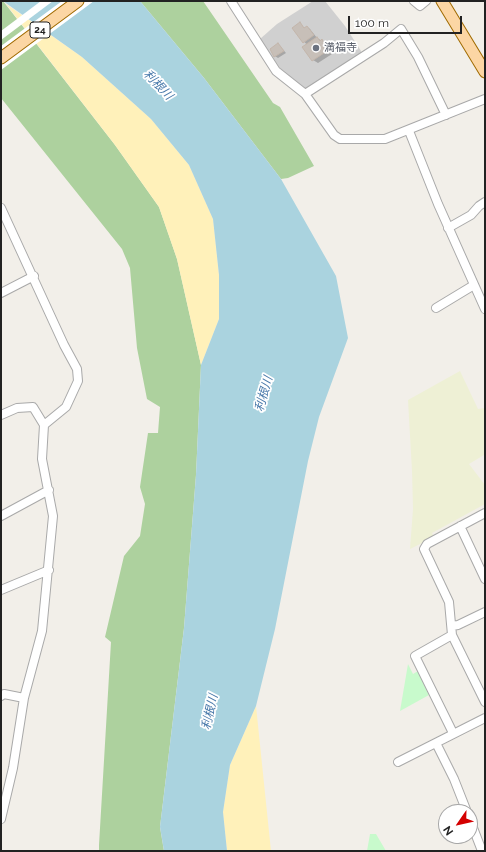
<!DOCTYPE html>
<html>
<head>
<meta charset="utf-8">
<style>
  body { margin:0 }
  #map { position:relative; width:486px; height:852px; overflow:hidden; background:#f2efe9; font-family:Raleway,sans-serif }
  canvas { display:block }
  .frame { position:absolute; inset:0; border:2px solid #222; pointer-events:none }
  .north { position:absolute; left:438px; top:804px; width:40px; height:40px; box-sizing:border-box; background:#fff; border:1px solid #a7a7a7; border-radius:50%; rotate:236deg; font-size:11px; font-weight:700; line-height:16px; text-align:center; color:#222 }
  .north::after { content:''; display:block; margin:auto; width:14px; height:18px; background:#d40000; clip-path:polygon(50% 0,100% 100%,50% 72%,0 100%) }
  .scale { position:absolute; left:348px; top:16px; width:114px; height:18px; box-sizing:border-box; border:2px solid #222; border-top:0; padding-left:5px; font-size:12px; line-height:14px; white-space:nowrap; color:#222; -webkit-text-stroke:3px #fff; paint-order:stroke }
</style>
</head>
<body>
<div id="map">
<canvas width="486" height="852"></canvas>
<div class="frame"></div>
<div class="north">N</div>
<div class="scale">100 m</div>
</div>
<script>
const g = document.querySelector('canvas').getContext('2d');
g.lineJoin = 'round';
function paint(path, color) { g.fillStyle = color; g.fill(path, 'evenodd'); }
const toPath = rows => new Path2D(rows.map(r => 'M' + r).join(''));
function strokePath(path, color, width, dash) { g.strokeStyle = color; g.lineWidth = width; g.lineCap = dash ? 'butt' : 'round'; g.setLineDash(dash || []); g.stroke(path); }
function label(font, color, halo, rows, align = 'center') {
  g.font = font + ' Raleway,"Noto Sans JP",sans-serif'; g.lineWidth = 3.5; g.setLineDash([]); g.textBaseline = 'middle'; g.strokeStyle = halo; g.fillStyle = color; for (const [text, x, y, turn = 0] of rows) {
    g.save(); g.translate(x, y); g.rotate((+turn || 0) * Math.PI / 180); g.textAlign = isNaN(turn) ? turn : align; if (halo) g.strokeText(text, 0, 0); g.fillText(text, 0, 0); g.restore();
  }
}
const religious = toPath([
  [313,1,325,1,345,26,361,51,360,56,307,89,303,88,280,68,260,39,277,24]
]);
const farmland = toPath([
  [460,371,478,409,485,408,485,457,484,455,469,464,485,485,485,504,432,533,434,537,410,549,413,509,412,471,408,400]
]);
const forest = toPath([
  [1,1,3,1,115,145,159,207,177,259,201,365,196,475,184,628,160,827,164,851,99,851,99,845,111,642,105,637,124,556,140,536,145,504,140,487,148,433,158,433,160,407,147,399,137,348,130,268,122,249,1,98],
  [140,1,203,1,273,103,280,107,314,166,288,178,281,179,204,78]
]);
const sand = toPath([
  [6,4,82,57,151,119,189,165,213,219,219,275,219,319,201,365,177,259,159,207,115,145],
  [256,706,271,851,227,851,223,812,230,765]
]);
const park = toPath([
  [408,664,413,674,418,671,429,695,400,711],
  [370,834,376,834,386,851,367,851]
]);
const water = toPath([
  [3,1,140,1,204,78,281,179,336,276,348,338,319,417,308,461,275,629,256,706,230,765,223,812,227,851,164,851,160,827,184,628,196,475,201,365,219,319,219,275,213,219,189,165,151,119,82,57]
]);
const pier = toPath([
  [41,1,53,1,1,40,1,31],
  [62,1,94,1,1,70,1,46]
]);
const shadow = toPath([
  [300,24,305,29,307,27,310,29,317,38,326,43,332,54,318,63,313,60,307,45,293,28],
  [278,44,286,53,278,58,275,56]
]);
const building = toPath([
  [300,22,304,28,307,26,314,35,303,43,292,28,300,22],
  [317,37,320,41,322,39,327,51,312,61,302,47,317,37],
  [278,43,284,51,274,57,270,49,278,43]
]);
const minor = toPath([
  [231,1,276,71,305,94,334,135,340,139,385,139,485,99],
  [414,1,420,6,426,1],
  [305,94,384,43,401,29,418,57,446,115],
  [409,131,438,204,485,309],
  [1,208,64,345,77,369,78,381,66,407,44,425],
  [448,228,471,215,479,206,485,202],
  [1,293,34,276],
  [436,308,474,285],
  [1,415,17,408,33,407,44,425,42,459,53,516,42,631,24,698,13,768,1,819],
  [485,513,427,544,424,549,449,602,452,635,485,702],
  [1,516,49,490],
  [460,526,485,579],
  [1,590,49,570],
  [452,626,458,625,485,612],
  [452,635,415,656,453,733],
  [1,696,4,694,24,698],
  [436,743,454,779,467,812],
  [398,762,485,718],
  [470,820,482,851]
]);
const major = toPath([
  [442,1,485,72],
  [1,58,78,1]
]);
const markers = [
  [316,48,4,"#6b7280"]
];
const shields = [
  [40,30,20]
];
const shieldNames = [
  ["24",40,30]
];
const worshipNames = [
  ["満福寺",324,48]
];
const waterNames = [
  ["利根川",158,85,46],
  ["利根川",264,394,-74],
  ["利根川",210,712,-77]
];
paint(religious, '#d0d0d0');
paint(farmland, '#eef0d5');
paint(forest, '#add19e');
paint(sand, '#fff1ba');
paint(park, '#c8facc');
paint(water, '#aad3df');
paint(pier, '#fff');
paint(shadow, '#0003');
paint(building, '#c7bfb8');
strokePath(building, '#c4b6ab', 1);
strokePath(minor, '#a9a9a9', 10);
strokePath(major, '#a06b00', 13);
strokePath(minor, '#fff', 8);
strokePath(major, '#fcd6a4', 11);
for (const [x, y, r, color] of markers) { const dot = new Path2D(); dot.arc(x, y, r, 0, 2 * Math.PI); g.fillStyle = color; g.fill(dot); strokePath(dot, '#fff', 1.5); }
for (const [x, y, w] of shields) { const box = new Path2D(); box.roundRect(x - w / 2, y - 8, w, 16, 3); g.fillStyle = '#fff'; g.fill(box); strokePath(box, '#222', 1); }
label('bold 10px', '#222', null, shieldNames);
label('11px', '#5b616d', '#fff', worshipNames, 'left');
label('italic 12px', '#4a7aab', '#fff', waterNames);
</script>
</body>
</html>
